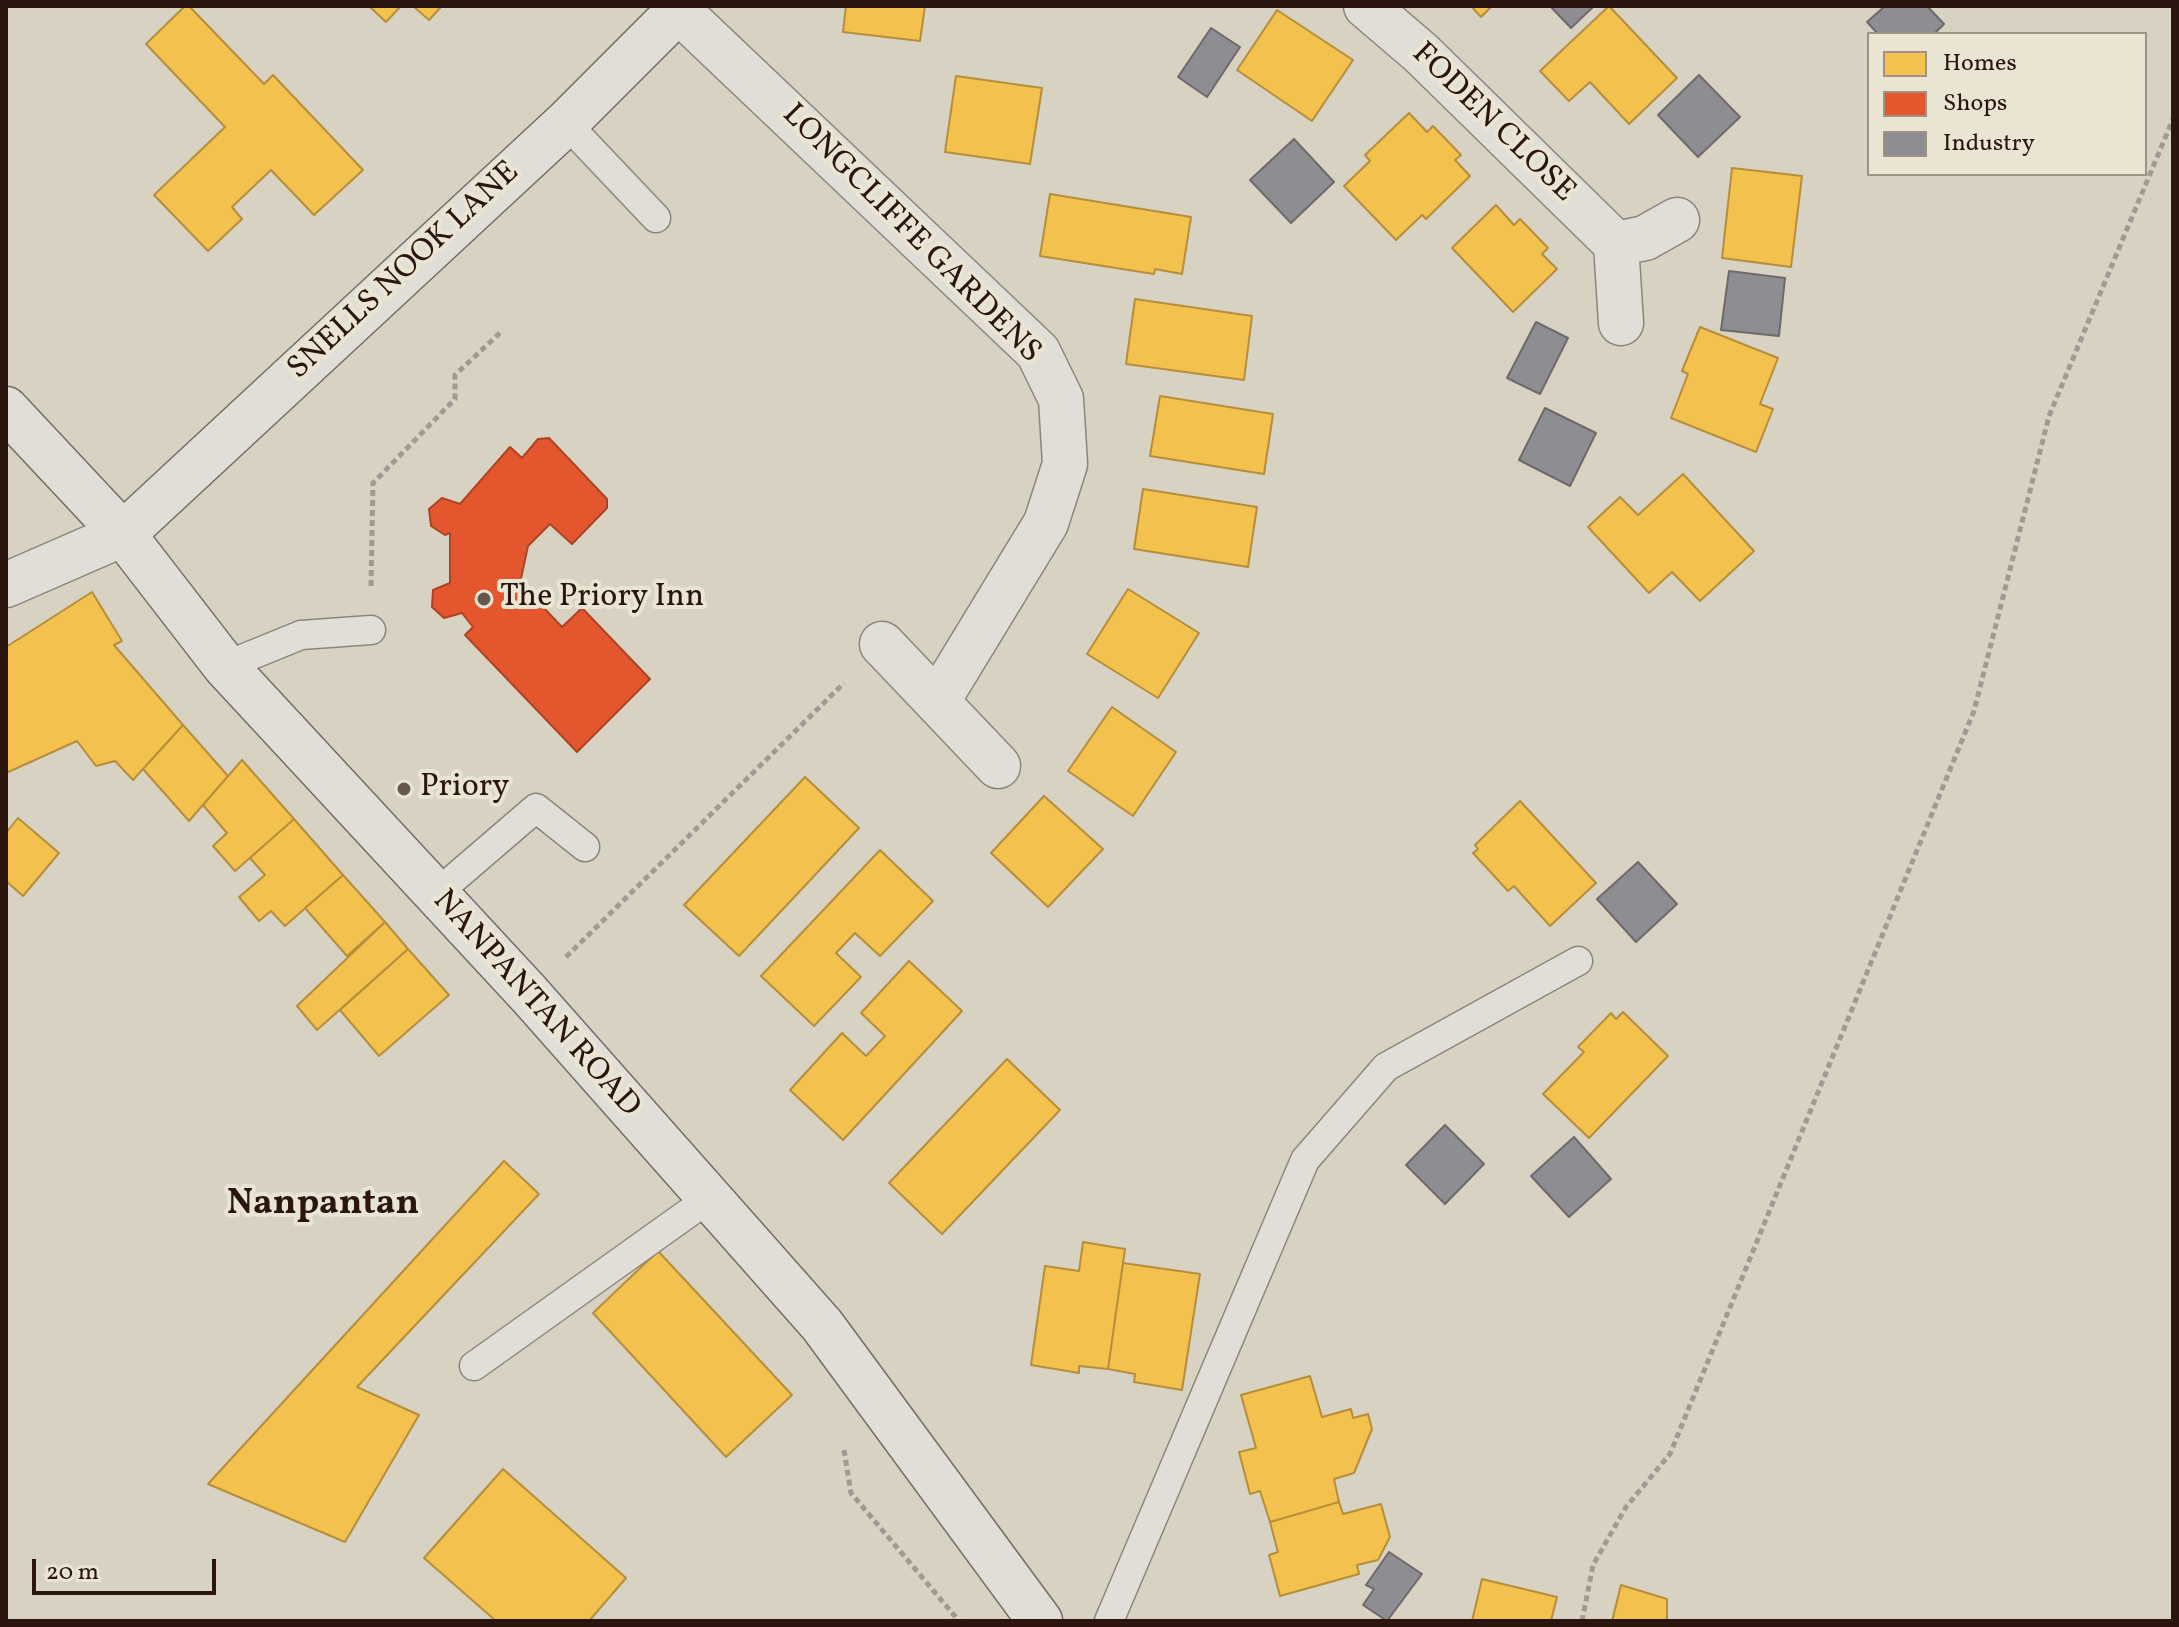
<!DOCTYPE html>
<html>
<head>
<meta charset="utf-8">
<style>
	body { margin:0 }
	#map { position:relative; width:2179px; height:1627px; overflow:hidden; background:#d7d2c2; font-family:Vollkorn,serif }
	canvas { display:block }
	.frame { position:absolute; inset:0; border:8px solid #2a160e; pointer-events:none }
	.legend { position:absolute; left:1867px; top:32px; width:280px; height:144px; box-sizing:border-box; background:#eae5d2; border:2px solid #9d9284; margin:0; padding:10px 14px; list-style:none; font-size:24px; color:#2a160e }
	.legend li { display:flex; align-items:center; gap:16px; height:40px }
	.legend b { width:40px; border:2px solid #9d9284 }
	.scale { position:absolute; left:32px; top:1559px; width:184px; height:36px; box-sizing:border-box; border:4px solid #2a160e; border-top:0; padding-left:10px; font-size:24px; line-height:28px; white-space:nowrap; color:#2a160e; -webkit-text-stroke:6px #eae5d2; paint-order:stroke }
</style>
</head>
<body>
<div id="map">
<canvas width="2179" height="1627"></canvas>
<div class="frame"></div>
<ul class="legend">
<li><b style="height:22px;background:#f2c14e"></b>Homes</li>
<li><b style="height:22px;background:#e4572e"></b>Shops</li>
<li><b style="height:22px;background:#8d8d92"></b>Industry</li>
</ul>
<div class="scale">20 m</div>
</div>
<script>
const ctx = document.querySelector('canvas').getContext('2d');
ctx.lineJoin = 'round';
function fill(path, color) {
  ctx.fillStyle = color;
  ctx.fill(path, 'evenodd');
}
function shape(rows) {
  const path = new Path2D();
  for (const r of rows) {
    path.moveTo(r[0], r[1]);
    for (let i = 2; i < r.length; i += 2) path.lineTo(r[i], r[i + 1]);
  }
  return path;
}
function trace(path, color, width, dash) {
  ctx.strokeStyle = color;
  ctx.lineWidth = width;
  ctx.lineCap = dash ? 'butt' : 'round';
  ctx.setLineDash(dash || []);
  ctx.stroke(path);
}
function label(font, color, halo, rows, align = 'center') {
  ctx.font = font + ' Vollkorn,serif';
  ctx.lineWidth = 8;
  ctx.setLineDash([]);
  ctx.textBaseline = 'middle';
  ctx.strokeStyle = halo;
  ctx.fillStyle = color;
  for (const [text, x, y, turn = 0] of rows) {
    ctx.save();
    ctx.translate(x, y);
    ctx.rotate((+turn || 0) * Math.PI / 180);
    ctx.textAlign = isNaN(turn) ? turn : align;
    if (halo) ctx.strokeText(text, 0, 0);
    ctx.fillText(text, 0, 0);
    ctx.restore();
  }
}
const homes = shape([
	[185,6,189,6,264,84,273,75,363,170,314,215,271,170,232,207,242,219,208,251,154,195,225,127,146,44,185,6],
	[369,6,401,6,386,22,369,6],
	[413,6,442,6,429,20,413,6],
	[846,6,925,6,920,41,843,32,846,6],
	[1471,6,1492,6,1481,17,1471,6],
	[1609,6,1677,78,1629,124,1590,82,1569,101,1540,71,1609,6],
	[1277,10,1353,60,1312,121,1237,70,1277,10],
	[956,76,1042,88,1030,164,945,152,956,76],
	[1409,113,1427,132,1433,126,1461,155,1455,160,1470,176,1426,219,1422,215,1396,240,1344,186,1370,161,1365,155,1409,113],
	[1732,168,1802,176,1791,267,1722,258,1732,168],
	[1050,194,1191,217,1182,274,1155,269,1154,274,1040,256,1050,194],
	[1496,205,1514,225,1520,219,1548,248,1542,254,1557,269,1513,312,1452,248,1496,205],
	[1135,299,1252,316,1244,380,1126,364,1135,299],
	[1700,327,1778,358,1760,404,1773,409,1756,452,1671,418,1688,374,1682,371,1700,327],
	[1160,396,1273,414,1264,474,1150,456,1160,396],
	[1683,474,1754,551,1700,601,1672,572,1649,593,1588,527,1620,497,1638,515,1683,474],
	[1143,489,1257,507,1248,567,1134,549,1143,489],
	[1128,589,1199,633,1158,698,1087,654,1128,589],
	[92,592,122,641,114,645,183,725,133,780,115,761,96,766,77,741,6,773,6,647,92,592],
	[1112,707,1176,752,1133,816,1068,771,1112,707],
	[183,725,228,776,189,821,143,769,183,725],
	[242,760,294,819,235,871,213,846,227,833,203,805,242,760],
	[805,777,859,828,739,956,684,905,805,777],
	[1044,796,1103,849,1048,907,991,853,1044,796],
	[1520,801,1596,883,1550,926,1514,886,1508,891,1473,853,1478,849,1475,845,1520,801],
	[18,818,59,853,23,896,6,881,6,833,18,818],
	[294,819,343,875,285,926,271,911,259,921,239,897,265,875,250,858,294,819],
	[880,850,933,901,880,956,855,933,836,953,861,977,814,1026,761,976,880,850],
	[343,875,385,922,347,956,305,908,343,875],
	[385,922,408,949,317,1030,297,1006,385,922],
	[408,949,449,995,379,1056,340,1010,408,949],
	[909,961,962,1011,843,1140,790,1090,842,1033,866,1056,885,1036,861,1013,909,961],
	[1623,1012,1668,1056,1589,1138,1543,1094,1584,1052,1578,1047,1611,1013,1616,1019,1623,1012],
	[1007,1059,1060,1110,942,1234,889,1183,1007,1059],
	[504,1161,539,1194,357,1387,419,1415,345,1542,208,1484,504,1161],
	[1083,1242,1125,1249,1108,1369,1079,1366,1079,1373,1031,1365,1045,1266,1079,1271,1083,1242],
	[658,1251,792,1395,726,1457,593,1313,658,1251],
	[1123,1263,1200,1274,1182,1390,1134,1382,1135,1374,1108,1369,1123,1263],
	[1310,1376,1322,1417,1351,1409,1353,1418,1368,1414,1372,1429,1354,1473,1334,1479,1339,1502,1270,1522,1260,1491,1250,1494,1239,1452,1256,1448,1241,1395,1310,1376],
	[503,1469,626,1578,589,1621,496,1621,424,1558,503,1469],
	[1339,1502,1343,1514,1381,1504,1390,1537,1378,1560,1357,1565,1359,1574,1280,1596,1269,1555,1278,1552,1270,1522,1339,1502],
	[1482,1579,1557,1597,1551,1621,1472,1621,1482,1579],
	[1621,1585,1667,1599,1667,1621,1612,1621,1621,1585]
]);
fill(homes, '#f2c14e');
trace(homes, '#b68e3b', 2);
const shops = shape([
	[549,438,607,499,607,508,572,544,550,524,528,546,520,583,562,627,582,608,650,679,577,752,465,635,473,627,462,613,444,618,432,607,433,590,450,583,450,533,445,535,431,526,429,509,442,498,460,504,510,447,522,458,538,439,549,438]
]);
fill(shops, '#e4572e');
trace(shops, '#ac4424', 2);
const industry = shape([
	[1550,6,1594,6,1571,28,1550,6],
	[1885,6,1927,6,1944,24,1934,34,1878,34,1867,22,1885,6],
	[1211,28,1240,47,1207,97,1178,77,1211,28],
	[1699,75,1740,117,1698,157,1658,115,1699,75],
	[1294,139,1334,182,1291,223,1250,180,1294,139],
	[1729,271,1785,278,1779,336,1721,330,1729,271],
	[1536,322,1568,338,1540,394,1507,378,1536,322],
	[1545,408,1596,433,1570,486,1519,460,1545,408],
	[1638,862,1677,904,1636,942,1597,899,1638,862],
	[1445,1125,1484,1164,1445,1204,1406,1165,1445,1125],
	[1574,1137,1611,1179,1569,1217,1531,1176,1574,1137],
	[1389,1552,1422,1574,1387,1621,1363,1605,1374,1589,1366,1585,1389,1552]
]);
fill(industry, '#8d8d92');
trace(industry, '#6f696a', 2);
const lane = shape([
	[566,123,656,218],
	[225,666,301,635,371,630],
	[436,894,536,808,585,847],
	[474,1366,708,1199],
	[1109,1621,1305,1160,1386,1067,1578,961]
]);
const street = shape([
	[1366,6,1421,53,1616,244,1621,323],
	[679,11,1038,352,1061,399,1065,464,1046,523,937,702],
	[1616,244,1645,238,1677,220],
	[6,585,123,534],
	[882,644,998,766]
]);
const secondary = shape([
	[6,409,123,534,225,666,529,994,822,1325,1040,1621],
	[123,534,566,123,683,6]
]);
trace(lane, '#8b867c', 31);
trace(street, '#8b867c', 47);
trace(secondary, '#736d64', 47);
trace(shape([
	[371,586,373,483,455,399,455,375,503,330],
	[566,957,844,683],
	[844,1450,851,1493,959,1621],
	[1582,1621,1593,1565,1626,1507,1670,1454,1974,711,2049,416,2173,119]
]), '#9f9b94', 5, [6, 4]);
trace(lane, '#e0ded6', 28);
trace(street, '#e0ded6', 44);
trace(secondary, '#e0ded6', 44);
for (const [x, y, r, color] of [
	[484,599,8,"#67584d"],
	[404,789,8,"#67584d"]
]) {
  const dot = new Path2D();
  dot.arc(x, y, r, 0, 2 * Math.PI);
  ctx.fillStyle = color;
  ctx.fill(dot);
  trace(dot, '#eae5d2', 3);
}
label('32px', '#2a160e', '#eae5d2', [
	["FODEN CLOSE",1492,124,44],
	["LONGCLIFFE GARDENS",910,235,45],
	["SNELLS NOOK LANE",405,272,-43],
	["NANPANTAN ROAD",535,1005,48]
]);
label('32px', '#2a160e', '#eae5d2', [
	["The Priory Inn",500,599],
	["Priory",420,789]
], 'left');
label('bold 36px', '#2a160e', '#eae5d2', [
	["Nanpantan",323,1206]
]);
</script>
</body>
</html>
